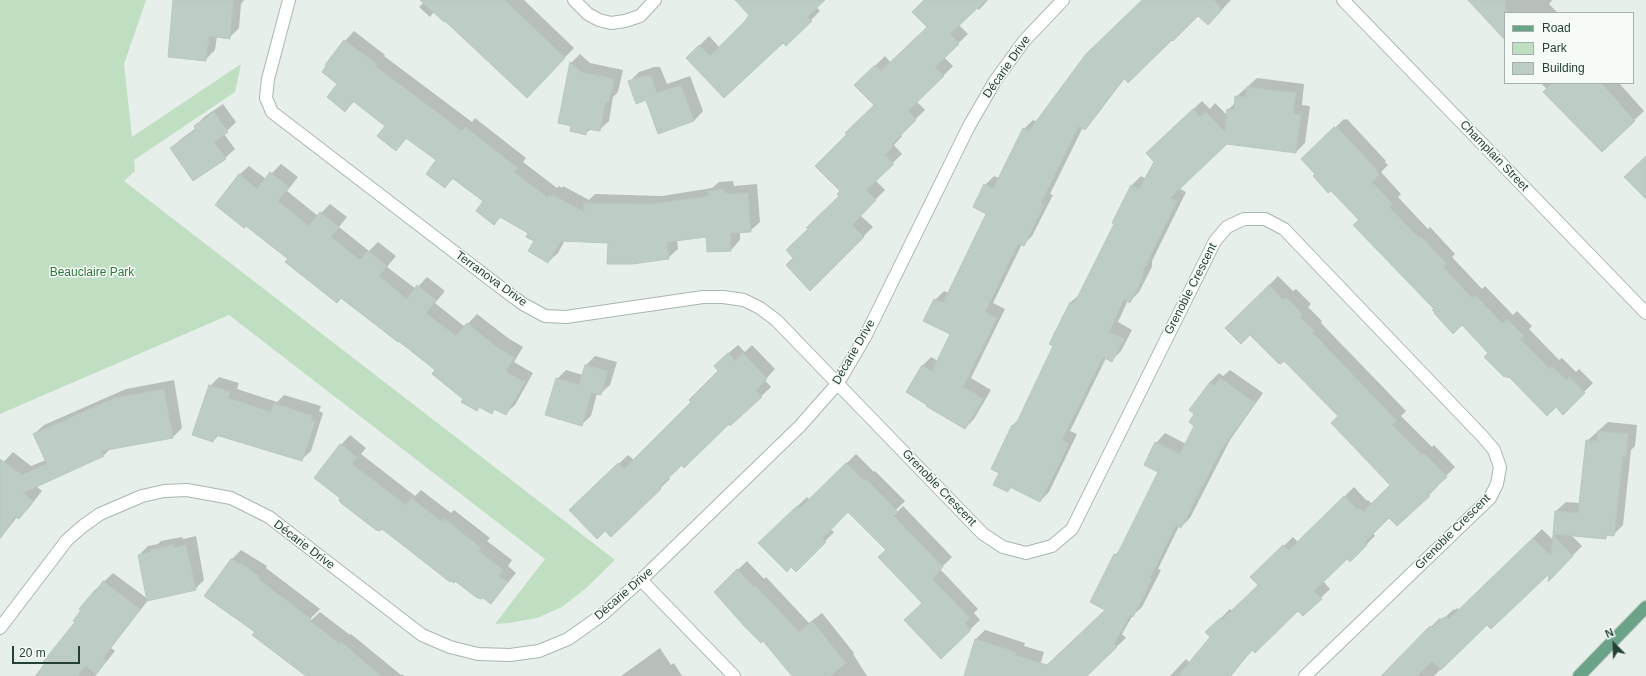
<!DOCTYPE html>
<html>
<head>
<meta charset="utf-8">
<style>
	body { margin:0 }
	#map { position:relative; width:1646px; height:676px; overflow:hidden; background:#e6efe9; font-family:Helvetica,sans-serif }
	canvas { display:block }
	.legend { position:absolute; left:1504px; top:12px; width:130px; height:72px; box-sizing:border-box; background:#f7fbf8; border:1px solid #a3b1aa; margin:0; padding:5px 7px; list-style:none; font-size:12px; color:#254134 }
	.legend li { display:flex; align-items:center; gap:8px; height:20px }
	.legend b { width:20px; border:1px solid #a3b1aa }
	.north { position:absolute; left:1594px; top:624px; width:40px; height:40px; -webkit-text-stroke:3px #f7fbf8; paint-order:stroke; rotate:337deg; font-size:11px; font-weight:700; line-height:16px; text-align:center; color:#254134 }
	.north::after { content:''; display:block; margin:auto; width:14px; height:18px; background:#254134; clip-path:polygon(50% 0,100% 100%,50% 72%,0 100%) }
	.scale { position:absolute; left:12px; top:646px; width:68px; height:18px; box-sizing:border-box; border:2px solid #254134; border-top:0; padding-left:5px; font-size:12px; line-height:14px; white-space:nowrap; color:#254134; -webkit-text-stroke:3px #f7fbf8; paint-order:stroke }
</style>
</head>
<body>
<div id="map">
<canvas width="1646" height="676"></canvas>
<ul class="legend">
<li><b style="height:5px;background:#6ba389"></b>Road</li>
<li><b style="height:11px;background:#c0dfc2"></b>Park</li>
<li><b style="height:11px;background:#becdc4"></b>Building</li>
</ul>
<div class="north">N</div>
<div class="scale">20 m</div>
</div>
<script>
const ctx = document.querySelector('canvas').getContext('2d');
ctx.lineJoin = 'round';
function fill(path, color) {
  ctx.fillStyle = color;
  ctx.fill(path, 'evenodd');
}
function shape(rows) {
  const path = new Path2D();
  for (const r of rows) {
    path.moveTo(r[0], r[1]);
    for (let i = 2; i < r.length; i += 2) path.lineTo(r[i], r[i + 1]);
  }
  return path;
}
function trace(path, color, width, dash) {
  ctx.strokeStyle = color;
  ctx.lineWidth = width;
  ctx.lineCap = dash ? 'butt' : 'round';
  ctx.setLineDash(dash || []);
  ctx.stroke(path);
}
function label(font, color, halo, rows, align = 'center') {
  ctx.font = font + ' Helvetica,sans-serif';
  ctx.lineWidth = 3;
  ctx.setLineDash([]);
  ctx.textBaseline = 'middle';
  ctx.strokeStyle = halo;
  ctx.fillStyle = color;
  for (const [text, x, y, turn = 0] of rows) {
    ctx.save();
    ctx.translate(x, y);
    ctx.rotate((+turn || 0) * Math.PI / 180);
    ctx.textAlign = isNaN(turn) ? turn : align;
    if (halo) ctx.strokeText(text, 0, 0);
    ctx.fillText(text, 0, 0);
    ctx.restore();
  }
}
fill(shape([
	[0,0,146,0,124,64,132,137,241,64,235,92,134,160,135,171,124,181,615,560,585,589,562,607,537,618,509,623,495,624,545,559,229,315,0,414]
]), '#c0dfc2');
fill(shape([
	[183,0,244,0,241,4,239,28,229,38,217,36,215,50,205,60],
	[421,0,524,0,574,48,536,87,445,19,434,12,430,17,419,7,424,2],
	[744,0,823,0,816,7,820,11,786,45,783,42,724,97,687,58,709,36,720,48,746,22,751,15],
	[925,0,988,0,979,10,977,8,959,25,968,34,944,57,953,66,917,102,925,110,900,134,902,136,894,145,902,154,875,180,885,190,860,215,873,227,810,289,796,241,840,196,848,134,875,105,856,85,885,56,891,63,928,27],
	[1146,0,1231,0,1217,15,1199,14,1125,78,1093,120,1084,129,1083,127,1050,194,1053,195,1032,236,1023,245,1022,244,993,303,1005,309,971,378,991,390,974,419,965,428,929,404,922,366,931,357,938,361,952,334,935,300,944,291,949,293,988,213,985,185,994,176,999,178,1024,129,1033,120,1037,122],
	[1468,0,1552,0,1549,4,1558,13,1505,13,1505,39],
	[354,31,385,55,384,56,472,122,475,118,526,158,523,162,557,188,559,186,562,188,563,186,589,200,595,194,662,196,712,188,719,182,733,181,734,186,757,184,760,222,750,231,740,232,740,240,731,250,707,235,677,240,678,249,668,258,609,242,565,240,558,253,548,262,530,233,501,217,494,224,484,201,454,178,444,187,438,160,407,138,396,149,386,126,355,101,345,110,339,84,345,41],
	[580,54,590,63,623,70,618,92,613,97,609,121,599,130,591,129,586,133,572,125,560,122,571,63],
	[654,67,660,67,667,84,690,76,703,111,694,121,646,99,629,82,639,72],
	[1257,78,1304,84,1302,105,1310,106,1305,143,1296,152,1227,143,1178,188,1186,192,1152,261,1152,267,1139,292,1130,301,1128,300,1118,322,1132,330,1121,351,1112,360,1106,358,1070,431,1077,434,1049,492,1040,501,1012,487,1008,491,1000,472,992,468,1013,425,1019,419,1055,345,1070,303,1080,294,1116,224,1131,186,1141,176,1146,179,1155,162,1156,144,1202,101,1210,109,1215,103,1228,116,1228,110,1236,102,1236,97],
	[1541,83,1619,83,1644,111,1602,150],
	[223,104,236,122,224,134,235,149,225,158,194,180,172,148,181,139,196,128,195,127,204,117],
	[1344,119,1345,120,1347,119,1386,161,1385,162,1388,165,1381,172,1401,194,1398,197,1428,229,1430,227,1455,254,1452,257,1482,289,1485,286,1513,315,1517,311,1532,326,1529,329,1559,360,1562,358,1576,372,1579,369,1593,383,1563,413,1556,406,1489,353,1462,324,1435,309,1360,220,1317,174,1312,150],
	[281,164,298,177,287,191,318,216,330,204,347,217,339,227,369,251,378,242,396,256,387,267,416,289,427,277,445,291,435,303,465,327,477,314,508,338,523,347,514,362,533,373,515,405,505,414,496,408,491,413,480,406,477,410,436,370,290,259,239,175,249,166,266,179],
	[1278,276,1293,291,1296,289,1311,304,1308,307,1322,321,1321,323,1406,411,1401,416,1432,447,1434,445,1455,467,1437,485,1438,486,1429,495,1389,517,1373,533,1375,536,1366,545,1347,558,1323,581,1330,589,1303,615,1298,609,1253,649,1231,676,1170,676,1186,659,1190,663,1211,637,1207,632,1230,609,1232,611,1259,585,1252,577,1293,537,1298,542,1354,487,1367,501,1368,500,1372,504,1392,485,1339,416,1284,359,1250,334,1227,328],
	[738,345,745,352,752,345,775,369,765,380,771,387,731,425,729,423,682,464,668,477,670,479,611,535,580,501,628,455,634,460,692,402,720,371,724,357],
	[595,356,617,362,610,385,600,394,597,393,591,416,581,425,557,379,566,370,583,375,586,365],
	[1230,370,1263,393,1230,440,1190,518,1181,527,1179,526,1158,569,1161,570,1142,607,1133,615,1122,634,1126,638,1085,676,1052,676,1106,609,1115,555,1122,548,1159,471,1156,443,1165,433,1186,444,1196,426,1210,382,1219,373,1223,376],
	[219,377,239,383,237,389,277,402,284,395,321,406,319,411,323,413,311,451,301,460,219,435,213,441,210,386],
	[174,380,182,428,173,437,111,448,103,456,36,486,42,491,28,509,19,518,17,517,0,539,0,466,13,452,31,466,46,460,34,434,44,425,126,389],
	[1608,422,1637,425,1635,446,1631,450,1623,525,1613,535,1609,534,1605,538,1571,535,1582,546,1557,572,1550,571,1487,623,1434,676,1387,676,1394,663,1440,618,1442,620,1454,609,1455,610,1457,608,1459,610,1542,529,1553,540,1554,535,1556,533,1556,511,1566,502,1580,503,1587,441],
	[350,435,366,448,361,454,415,496,421,490,451,513,454,510,490,538,487,541,512,560,508,566,516,573,491,603,341,498,316,478,341,445],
	[856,454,874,472,875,471,905,501,888,518,890,519,903,506,952,557,940,569,978,609,974,613,980,620,941,657,923,603,887,550,848,511,830,529,834,532,796,571,769,534,807,497,810,500],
	[196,536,204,580,195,589,149,599,111,648,115,651,95,676,35,676,77,622,94,591,113,573,148,599,139,555,148,546,158,544,161,541,182,537,183,539],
	[241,550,267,566,266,568,320,609,307,622,308,623,320,612,350,635,351,634,401,675,402,674,404,676,307,676,256,632,206,596,232,559],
	[747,561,764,579,766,577,809,623,822,613,854,653,853,654,867,676,793,676,725,582],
	[985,630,1025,643,1024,646,1044,652,1037,676,965,676,976,639],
	[660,648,671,665,674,663,682,676,621,676]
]), '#0003');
const building = shape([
	[173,0,233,0,230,39,209,36,206,61,168,57,173,0],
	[420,0,505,0,565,58,527,98,445,21,444,22,420,0],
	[735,0,825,0,807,17,812,21,786,46,783,43,724,98,686,58,699,45,710,56,745,21,749,15,735,0],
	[924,0,986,0,950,34,959,44,935,67,944,76,908,111,916,120,892,144,894,146,885,155,894,164,866,190,876,200,852,225,864,237,810,291,786,265,793,258,786,250,809,228,806,228,839,196,837,194,840,191,815,166,847,134,845,133,874,105,854,85,875,65,881,71,927,27,912,12,924,0],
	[1142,0,1214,0,1222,10,1208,25,1198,16,1173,41,1172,40,1128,83,1124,78,1085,130,1079,126,1041,203,1044,205,1024,246,1018,244,985,312,997,318,963,387,983,399,965,429,926,406,927,405,906,392,922,365,932,371,950,334,923,321,934,299,943,303,986,214,973,207,984,184,993,189,1023,128,1029,131,1086,54,1142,0],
	[1468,0,1505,0,1505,40,1468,0],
	[344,40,377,64,375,66,462,131,465,127,518,168,514,172,548,198,549,195,552,197,553,195,584,212,584,203,652,204,709,196,708,191,724,189,725,194,748,193,751,232,730,233,731,251,707,252,706,237,667,242,669,259,632,264,607,264,608,243,561,241,548,263,528,251,534,241,526,237,528,233,500,217,494,225,476,211,483,201,452,178,445,188,426,174,436,160,406,138,396,151,377,136,385,126,353,101,345,112,327,97,337,84,322,72,326,66,325,65,344,40],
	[570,62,581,72,614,79,609,102,606,101,600,131,587,129,586,135,570,131,571,126,558,123,570,62],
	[644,76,651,76,657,93,681,85,694,121,658,134,646,100,636,104,628,81,644,76],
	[1552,83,1601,83,1635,121,1602,152,1543,92,1552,83],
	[1247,87,1296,93,1293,114,1301,115,1296,153,1227,144,1170,198,1177,201,1143,271,1143,277,1130,303,1124,299,1109,332,1124,339,1112,362,1103,357,1062,440,1069,444,1040,502,1010,487,1008,492,993,485,999,473,991,469,1012,425,1015,426,1053,346,1049,344,1070,302,1074,304,1114,224,1112,223,1131,185,1139,189,1154,162,1146,153,1193,109,1200,117,1206,112,1225,132,1227,109,1234,110,1235,96,1245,97,1247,87],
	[214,112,228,132,214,142,226,159,193,181,170,148,196,130,194,126,214,112],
	[1334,127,1335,129,1337,127,1378,171,1377,172,1379,175,1372,182,1393,204,1389,207,1419,238,1420,236,1447,264,1443,267,1472,298,1475,295,1503,324,1507,319,1524,336,1520,339,1550,369,1552,366,1566,380,1569,377,1585,393,1563,415,1556,407,1547,416,1509,377,1508,378,1505,376,1504,377,1484,357,1488,353,1462,325,1453,334,1434,313,1435,312,1432,310,1434,309,1353,225,1359,220,1331,191,1328,193,1313,176,1315,174,1301,159,1334,127],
	[1646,156,1646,199,1624,177,1646,156],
	[270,172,289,187,278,201,309,226,320,212,339,227,331,237,360,260,368,251,387,266,379,276,407,299,417,285,436,300,426,313,456,336,467,323,498,348,514,357,506,372,525,382,506,415,494,409,492,414,479,407,477,411,461,402,463,399,432,374,435,370,399,341,398,342,341,298,337,303,285,262,288,259,246,226,244,228,215,205,239,174,257,189,270,172],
	[1269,285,1283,300,1286,297,1302,314,1300,317,1314,331,1312,332,1397,421,1392,425,1422,455,1424,453,1447,477,1428,494,1430,496,1397,526,1389,518,1364,543,1367,545,1350,562,1347,559,1314,591,1322,599,1303,616,1298,611,1255,653,1252,650,1230,676,1178,676,1210,637,1205,632,1220,618,1222,620,1258,585,1250,577,1283,545,1289,550,1344,496,1357,509,1359,508,1363,512,1390,485,1331,423,1338,416,1284,361,1281,364,1278,363,1250,335,1241,344,1225,328,1269,285],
	[728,353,735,361,743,353,767,379,756,390,762,397,730,426,729,424,684,468,682,465,659,487,661,489,611,537,605,531,597,539,569,510,618,463,624,469,691,402,689,400,718,371,714,366,728,353],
	[585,365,608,371,601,395,591,393,582,426,545,415,556,378,579,385,585,365],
	[1220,378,1255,403,1221,450,1181,528,1176,525,1150,578,1152,579,1133,617,1130,615,1114,644,1117,647,1087,676,964,676,975,639,1016,652,1015,655,1047,665,1105,610,1090,602,1114,554,1117,555,1158,472,1144,465,1155,442,1180,454,1194,426,1189,422,1194,414,1189,410,1210,382,1215,386,1220,378],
	[209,385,230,392,228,398,271,412,274,403,312,416,311,420,315,422,302,461,216,435,213,442,192,435,209,385],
	[164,389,173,438,101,451,104,456,23,493,33,501,19,519,15,517,0,538,0,459,22,475,47,464,33,434,115,398,164,389],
	[1598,431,1628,434,1626,456,1623,456,1614,536,1606,535,1606,539,1553,534,1555,511,1578,513,1586,440,1597,441,1598,431],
	[340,444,357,457,352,464,377,483,406,505,411,498,442,522,444,518,481,548,479,551,503,570,499,576,508,582,491,604,483,598,481,599,477,598,455,581,454,583,451,581,450,582,382,529,380,531,376,530,341,503,339,500,340,498,314,478,340,444],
	[846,463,864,481,866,479,897,511,893,515,943,567,932,579,970,618,965,623,971,630,941,659,904,620,922,603,878,557,886,550,848,512,822,539,826,542,796,572,791,567,787,572,758,543,797,506,800,508,846,463],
	[1553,535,1573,556,1548,582,1549,574,1491,629,1487,625,1441,670,1432,661,1417,676,1381,676,1430,626,1432,628,1444,617,1445,618,1447,617,1449,619,1533,538,1551,556,1553,535],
	[173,545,174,548,186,545,196,590,147,601,138,555,151,552,150,550,173,545],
	[231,559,239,564,240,563,259,576,257,578,311,619,310,621,340,644,341,642,381,676,306,676,252,635,255,632,204,596,231,559],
	[737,569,754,587,756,586,799,632,812,621,846,663,830,676,792,676,763,641,761,643,745,627,714,592,737,569],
	[103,581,140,609,103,658,106,661,96,674,85,666,78,676,36,676,45,663,43,662,75,622,73,621,81,610,79,609,94,591,96,592,103,581]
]);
fill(building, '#becdc4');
trace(building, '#b8c8be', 1);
const minor = shape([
	[289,0,268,79,266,98,272,112,500,287,523,304,545,316,566,317,703,297,723,297,744,300,760,308,776,320,983,534,1003,547,1026,553,1052,546,1072,529,1215,241,1227,227,1244,219,1265,219,1284,229,1483,437,1494,450,1500,467,1497,484,1490,498,1305,676],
	[574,0,588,14,599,20,611,23,625,21,640,16,655,0],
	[1343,0,1646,313],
	[641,580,734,676],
	[0,628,67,540,83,526,100,514,142,496,164,491,187,490,231,498,269,517,422,635,450,647,478,654,510,655,539,651,568,639,602,615,641,580,800,426,838,383,865,337,969,126,995,81,1024,41,1063,0]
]);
const major = shape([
	[1579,676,1646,607]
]);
trace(minor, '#a8b7af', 14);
trace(major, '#c2cac6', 14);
trace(minor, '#fff', 12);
trace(major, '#6ba389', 12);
label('12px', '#254134', '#f7fbf8', [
	["Décarie Drive",1007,67,-55],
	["Champlain Street",1494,156,46],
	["Terranova Drive",491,279,36],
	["Grenoble Crescent",1191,289,-63],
	["Décarie Drive",854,352,-60],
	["Grenoble Crescent",939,488,46],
	["Grenoble Crescent",1453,532,-45],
	["Décarie Drive",304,545,37],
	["Décarie Drive",624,594,-41]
]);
label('12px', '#2f783c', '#f7fbf8', [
	["Beauclaire Park",92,273]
]);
</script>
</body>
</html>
